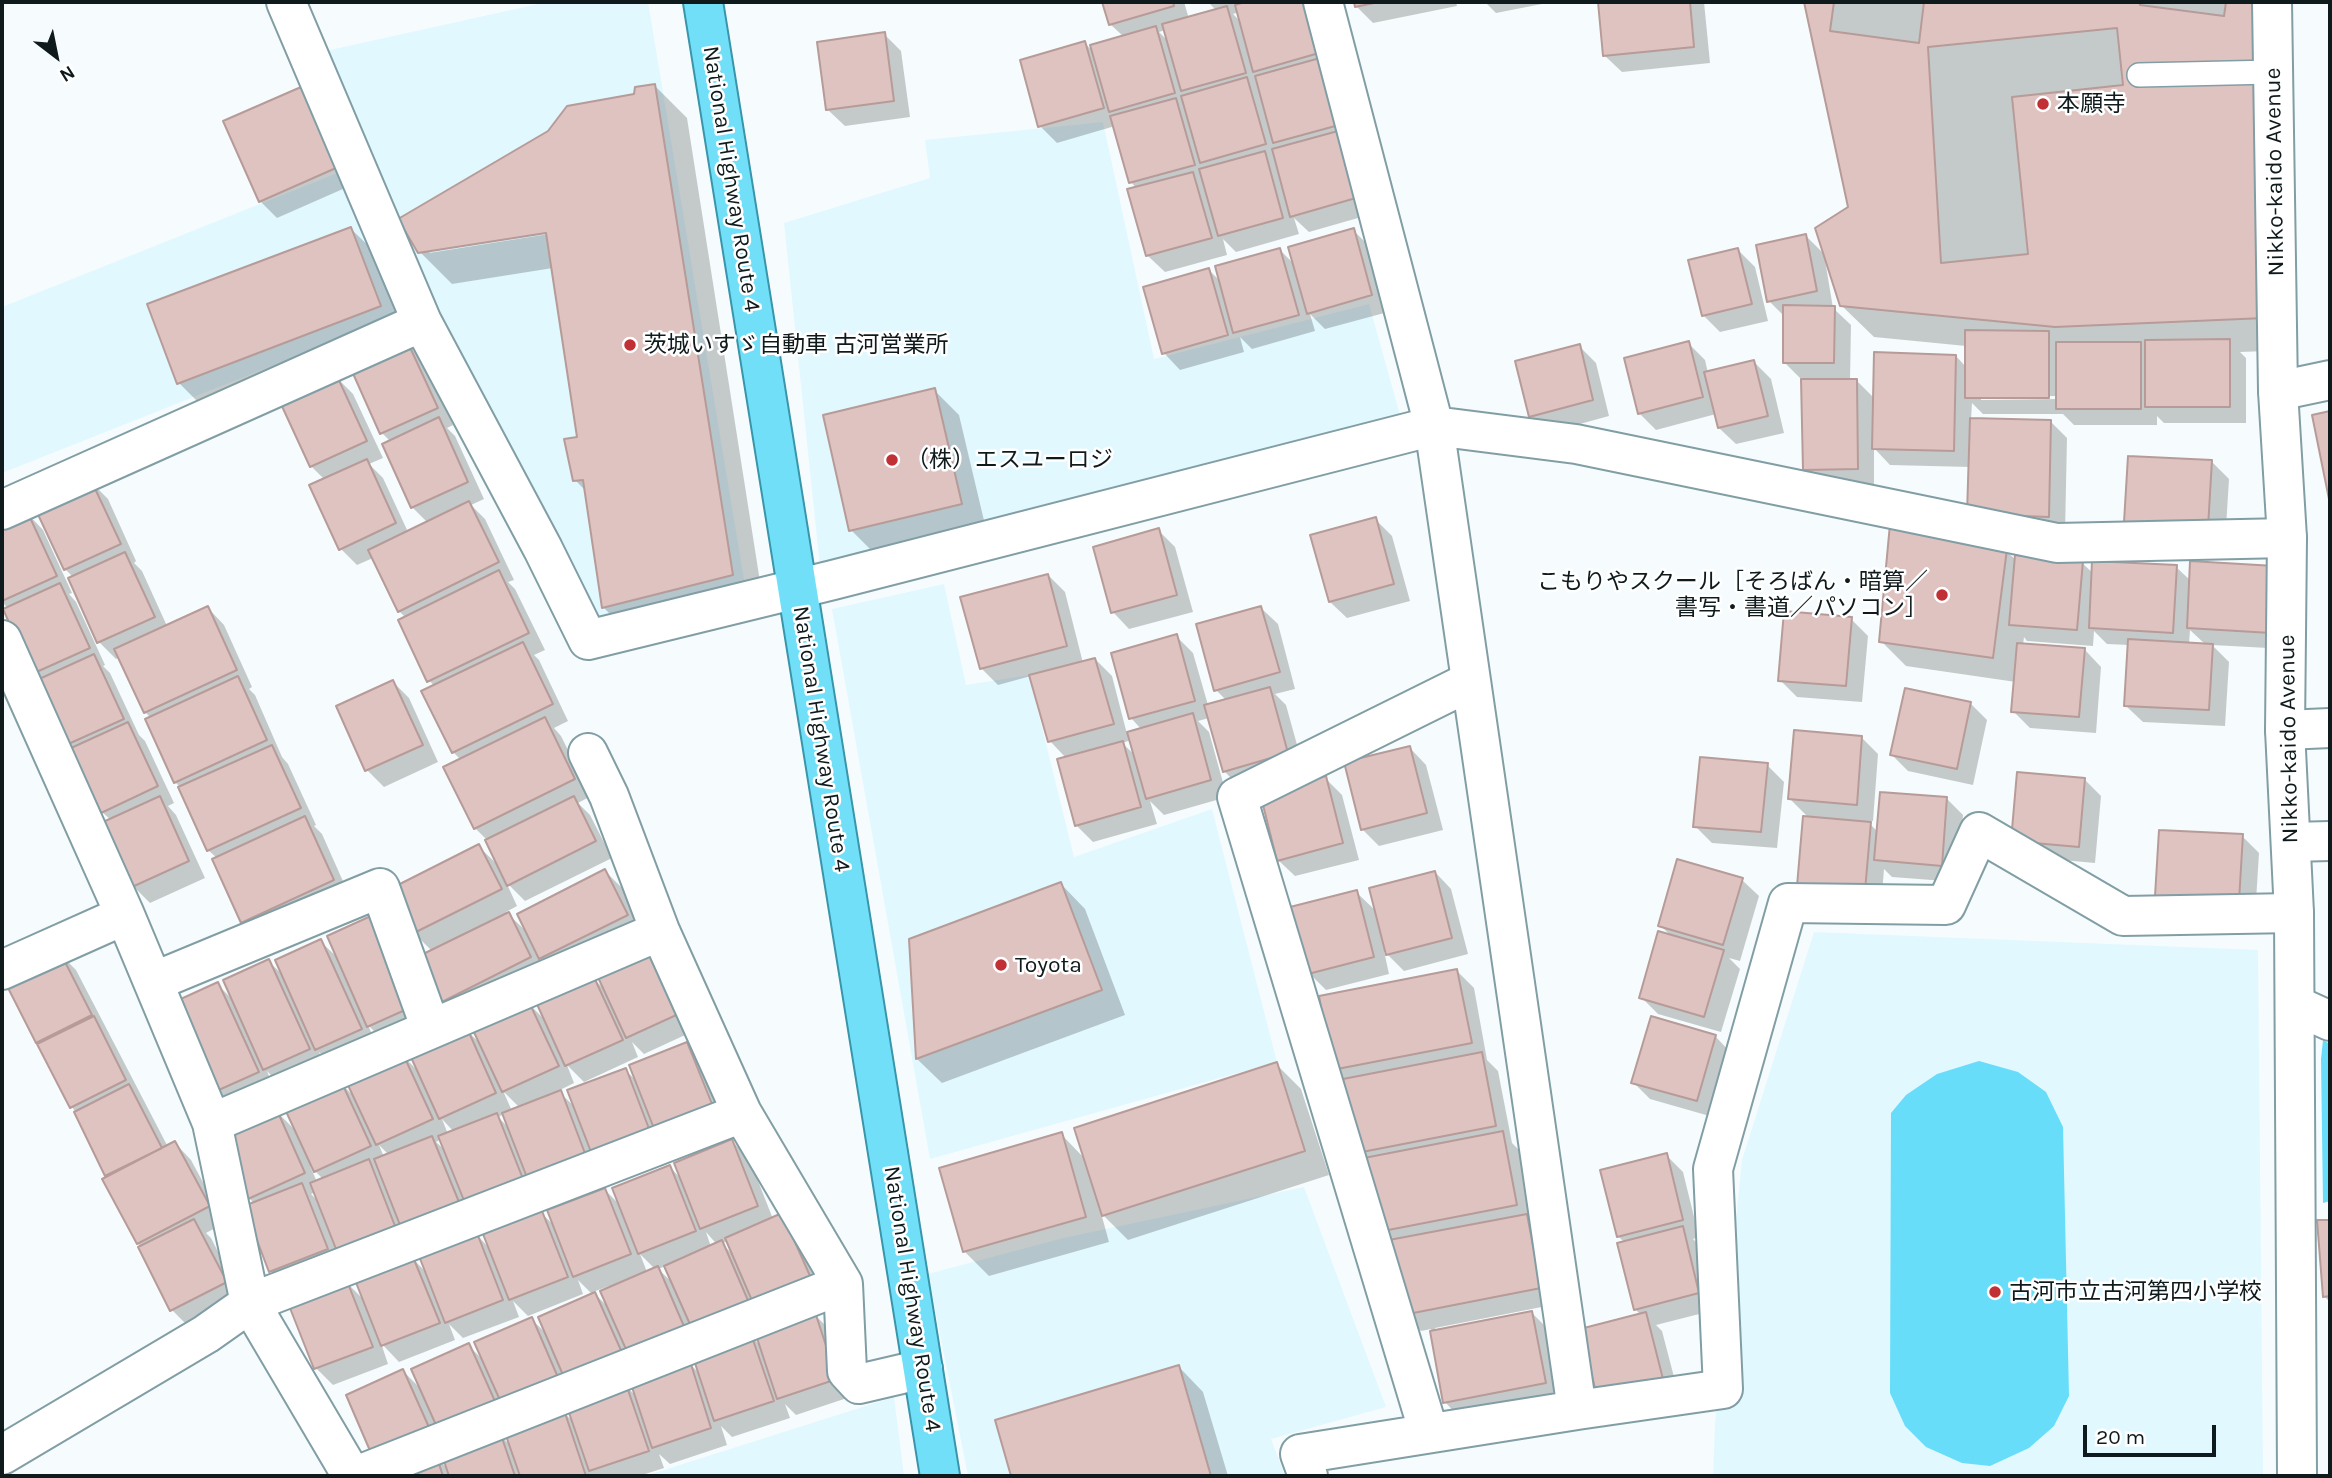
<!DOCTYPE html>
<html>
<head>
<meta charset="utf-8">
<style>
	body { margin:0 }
	#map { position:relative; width:2332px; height:1478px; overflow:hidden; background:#f6fcfd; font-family:Karla,sans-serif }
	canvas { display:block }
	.frame { position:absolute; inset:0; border:4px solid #0f1a1c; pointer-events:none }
	.north { position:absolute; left:21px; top:21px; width:70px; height:70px; -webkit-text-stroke:5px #fff; paint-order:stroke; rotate:148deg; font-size:19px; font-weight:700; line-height:28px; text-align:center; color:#0f1a1c }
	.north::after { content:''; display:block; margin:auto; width:24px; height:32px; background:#0f1a1c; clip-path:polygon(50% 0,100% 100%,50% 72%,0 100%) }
	.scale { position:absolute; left:2083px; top:1425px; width:133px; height:32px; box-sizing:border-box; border:4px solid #0f1a1c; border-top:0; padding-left:9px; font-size:21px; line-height:24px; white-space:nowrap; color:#0f1a1c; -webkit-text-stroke:5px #fff; paint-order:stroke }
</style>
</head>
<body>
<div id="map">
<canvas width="2332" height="1478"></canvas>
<div class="frame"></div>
<div class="north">N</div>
<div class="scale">20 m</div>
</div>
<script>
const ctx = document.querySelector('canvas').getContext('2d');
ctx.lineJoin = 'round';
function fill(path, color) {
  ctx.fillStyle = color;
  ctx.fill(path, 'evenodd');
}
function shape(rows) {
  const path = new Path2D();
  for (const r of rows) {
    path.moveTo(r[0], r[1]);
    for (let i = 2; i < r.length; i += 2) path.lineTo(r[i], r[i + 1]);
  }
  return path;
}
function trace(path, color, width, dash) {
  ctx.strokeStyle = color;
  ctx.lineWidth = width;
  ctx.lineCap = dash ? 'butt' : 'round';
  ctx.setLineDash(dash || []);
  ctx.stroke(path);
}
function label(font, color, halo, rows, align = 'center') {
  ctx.font = font + ' Karla,"Noto Sans JP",sans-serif';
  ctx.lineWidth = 5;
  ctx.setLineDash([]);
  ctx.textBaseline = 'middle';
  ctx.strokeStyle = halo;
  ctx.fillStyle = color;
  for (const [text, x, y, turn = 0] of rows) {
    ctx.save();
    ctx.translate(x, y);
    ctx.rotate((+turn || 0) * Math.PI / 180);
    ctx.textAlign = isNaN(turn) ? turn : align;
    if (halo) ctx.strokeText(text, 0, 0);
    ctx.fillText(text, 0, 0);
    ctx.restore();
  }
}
fill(shape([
	[547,2,648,2,745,585,588,640,437,320,321,52],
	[1103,122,1154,359,1369,304,1400,415,820,567,784,223,930,178,925,140],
	[355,166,413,310,2,473,2,307],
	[944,584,966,685,1029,675,1074,857,1212,809,1277,1062,930,1159,832,609],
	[1814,932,2258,950,2263,1476,1713,1476,1715,1424,1742,1160],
	[1304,1187,1386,1407,1271,1439,1285,1476,968,1476,928,1274,1063,1238],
	[894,1397,904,1476,645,1476]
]), '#e1f8ff');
fill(shape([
	[2323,1040,2330,1044,2330,1201,2323,1203,2321,1059],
	[1979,1061,2018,1072,2046,1092,2063,1127,2069,1396,2054,1426,2029,1448,1990,1466,1962,1463,1926,1447,1905,1426,1890,1393,1891,1113,1906,1095,1937,1074]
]), '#67ddfa');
fill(shape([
	[1104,2,1184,2,1189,19,1217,11,1208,2,1314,2,1372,214,1309,232,1294,218,1299,234,1236,252,1223,239,1227,255,1165,272,1148,256,1130,191,1137,189,1131,182,1115,126,1057,143,1040,126,1085,43,1094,53,1124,37,1110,24],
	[1239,12,1242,23,1233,14],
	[1165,30,1168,41,1159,32],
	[1356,2,1456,2,1457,6,1373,23,1356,6],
	[1485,2,1552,2,1496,13],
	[1600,2,1704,2,1710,63,1622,72,1605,56],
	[1806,2,2289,2,2296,350,2240,352,2246,358,2246,423,2164,423,2157,416,2157,425,2074,425,2063,414,1983,414,1972,403,1971,420,2051,422,2067,438,2065,533,1985,530,1970,467,1890,465,1874,448,1874,485,1821,486,1804,469,1802,380,1785,363,1785,317,1769,301,1806,236,1824,254,1833,308,1851,325,1850,380,1856,380,1875,399,1956,356,1966,367,1966,346,1874,337,1841,305,1850,208],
	[1981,396,2058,396,2058,399,1981,400],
	[884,34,901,51,910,117,845,126,828,110],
	[655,86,687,118,764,607,636,640,604,608,587,492,575,480,578,438,553,268,452,284,420,252],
	[554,230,555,233,429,253,433,249],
	[301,89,317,106,352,185,277,218,260,201],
	[351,229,376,253,405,331,204,408,179,383],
	[1353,230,1370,247,1388,312,1325,329,1310,314,1315,331,1252,349,1240,337,1244,352,1180,370,1164,353,1209,270,1221,282,1280,250,1295,265],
	[1738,250,1755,267,1768,321,1720,332,1704,316],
	[1688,343,1705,360,1708,373,1754,362,1771,379,1784,433,1736,444,1719,428,1716,414,1656,430,1639,413],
	[408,345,425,362,453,425,447,428,455,436,484,499,471,505,485,519,514,580,508,582,515,589,545,650,534,655,539,660,568,721,554,728,561,736,591,796,578,803,590,815,612,858,525,901,506,882,517,906,506,912,528,933,605,871,622,888,644,932,557,975,539,957,547,974,460,1017,444,1001,433,952,414,933,478,846,499,866,486,839,475,828,461,760,453,752,424,692,435,687,429,680,406,618,399,611,373,558,357,565,341,549,325,480,311,466,337,378,353,394,383,458,369,464,383,478,408,532,428,523,412,507,390,441,382,433],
	[1579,346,1596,363,1609,416,1547,433,1531,416],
	[934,390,959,415,986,529,876,555,851,530],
	[2212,462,2229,479,2225,544,2142,539,2126,522],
	[91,482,108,499,136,561,134,563,142,571,167,626,208,608,224,625,252,687,249,689,255,695,282,757,288,764,316,825,314,826,322,834,350,897,259,938,242,922,217,858,208,850,181,788,175,782,151,718,145,712,120,657,116,659,99,642,74,578,65,569],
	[27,513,43,530,72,593,69,594,76,602,105,665,103,666,110,673,139,735,145,741,174,803,168,806,176,815,205,878,150,903,133,886,111,820,102,812,74,750,68,744,9,609,2,602,2,525],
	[1375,519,1392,536,1410,601,1347,618,1330,602],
	[1158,530,1175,547,1193,612,1129,629,1113,612],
	[2006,551,2016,560,2082,563,2094,574,2176,567,2191,581,2192,563,2287,649,2212,645,2229,662,2225,726,2143,722,2126,706,2129,645,2107,644,2094,631,2093,646,2027,641,2024,637,2023,645,2085,650,2101,667,2096,733,2030,728,2013,711,2016,682,1906,666,1881,641],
	[2190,630,2206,645,2189,644],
	[1048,575,1065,592,1083,663,1095,659,1112,676,1127,734,1142,730,1131,718,1176,636,1193,653,1208,705,1226,700,1216,690,1261,608,1278,624,1295,689,1275,694,1286,705,1304,770,1241,788,1224,771,1209,718,1198,721,1209,732,1227,797,1164,815,1150,801,1157,824,1093,842,1076,825,1066,758,1050,741,1031,676,998,685,981,668],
	[1131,740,1136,756,1122,743],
	[1851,619,1868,636,1862,702,1797,697,1780,680],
	[393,682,409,698,438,762,384,787,367,770],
	[1970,703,1987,720,1973,785,1908,771,1892,755],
	[1862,738,1878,754,1873,821,1867,821,1878,832,1947,799,1963,815,1958,882,1892,877,1884,869,1881,907,1810,819,1790,799],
	[1410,748,1426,765,1443,830,1379,846,1362,829],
	[1767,765,1784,782,1777,848,1712,843,1695,826],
	[2019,774,2084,779,2101,796,2095,863,2029,857],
	[1325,778,1342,795,1359,860,1295,876,1278,860],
	[2242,836,2259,853,2255,917,2173,913,2157,896],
	[1435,872,1451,889,1468,954,1404,971,1384,951,1389,974,1326,990,1309,973,1356,892,1377,912],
	[1742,880,1759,896,1740,961,1729,958,1740,969,1721,1032,1658,1014,1641,997,1671,936,1660,925],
	[1061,884,1085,909,1125,1015,942,1083,917,1059,911,940],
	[320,941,339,959,429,1023,386,1043,368,1025,377,1046,334,1066,319,1052,325,1066,281,1086,267,1071,274,1089,231,1109,214,1092,217,984,233,1000,268,961,283,975],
	[653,949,698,1029,644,1054,632,1042,638,1057,584,1082,567,1065,574,1083,558,1091,576,1108,625,1070,638,1082,687,1044,704,1061,729,1125,354,1264,336,1246,344,1266,288,1288,271,1271,255,1204,249,1198,275,1110,297,1132,341,1083,356,1099,403,1056,420,1073,466,1030,481,1044,529,1004,546,1021,593,978,605,990],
	[504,1093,505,1093,520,1108,512,1111],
	[504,1114,510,1129,498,1117],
	[442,1119,454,1132,448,1134],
	[441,1139,447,1152,436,1142],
	[379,1145,389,1155,384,1157],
	[310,1166,323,1179,317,1182],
	[316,1192,321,1204,311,1194],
	[60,954,76,970,168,1147,175,1143,191,1160,225,1223,206,1233,211,1238,242,1299,188,1326,172,1310,138,1243,109,1177,6,980],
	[1457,971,1474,988,1487,1060,1498,1071,1512,1143,1519,1150,1533,1222,1557,1304,1435,1328,1436,1331,1532,1313,1548,1329,1561,1399,1461,1419,1445,1402,1431,1329,1421,1331,1404,1314,1379,1231,1345,1080,1334,1069],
	[1652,1018,1716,1037,1732,1054,1713,1117,1650,1099,1633,1082],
	[1276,1064,1301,1089,1329,1175,1128,1240,1101,1213,1109,1242,989,1276,964,1251,1061,1134,1085,1159],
	[732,1141,749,1158,773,1219,782,1215,827,1295,626,1386,637,1397,689,1363,700,1374,751,1336,762,1347,814,1314,831,1331,853,1396,796,1415,785,1404,790,1418,732,1437,721,1426,727,1445,670,1464,659,1454,664,1468,639,1476,379,1476,403,1371,423,1391,468,1345,483,1360,531,1319,547,1334,593,1295,578,1280,583,1294,528,1316,513,1301,519,1317,463,1338,449,1324,455,1340,399,1362,381,1343,388,1364,333,1385,316,1368,291,1304,347,1283,365,1301,413,1259,427,1273,477,1235,491,1250,541,1213,555,1226,605,1190,620,1205,670,1167,682,1180],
	[706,1232,713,1240,717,1244,711,1247],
	[728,1241,733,1255,722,1243],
	[640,1254,655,1269,647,1272],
	[666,1266,674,1284,658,1269],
	[609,1286,610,1289,609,1308,593,1292],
	[569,1405,575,1423,563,1412,511,1446,497,1432],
	[443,1453,448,1469,436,1457],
	[1666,1155,1683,1172,1699,1237,1693,1239,1699,1245,1715,1310,1656,1325,1662,1331,1679,1396,1615,1412,1641,1315,1635,1309,1625,1243,1619,1237,1602,1172],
	[2330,1221,2330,1302,2324,1296,2319,1222],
	[1179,1367,1203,1392,1228,1476,1013,1476,997,1421]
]), '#0003');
const building = shape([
	[1102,2,1173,2,1174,6,1109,25,1102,2],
	[1245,2,1305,2,1319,53,1253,72,1235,5,1245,2],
	[1354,2,1379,2,1355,7,1354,2],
	[1598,2,1690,2,1694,47,1603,56,1598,2],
	[1804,2,2259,2,2265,318,2055,327,1840,306,1815,228,1848,207,1804,2],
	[1834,2,1924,2,1919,43,1830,31,1834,2],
	[2140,2,2226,2,2224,16,2140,5,2140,2],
	[1227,6,1246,73,1181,91,1162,24,1227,6],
	[1156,26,1175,93,1109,112,1090,45,1156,26],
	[2117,28,2123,85,2012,97,2028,254,1941,263,1928,47,2117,28],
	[885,32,894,101,826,110,817,42,885,32],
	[1085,41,1104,108,1038,127,1020,60,1085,41],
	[1320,58,1339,125,1273,143,1255,76,1320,58],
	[1247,77,1266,144,1200,163,1181,96,1247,77],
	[655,84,733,575,602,608,583,480,573,481,564,439,577,437,546,233,418,253,398,219,548,131,567,106,634,94,635,87,655,84],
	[301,87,336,168,259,202,223,121,301,87],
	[1176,98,1195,165,1129,183,1110,116,1176,98],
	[1338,131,1356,198,1290,217,1272,149,1338,131],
	[1265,151,1283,218,1218,236,1199,169,1265,151],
	[1193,172,1212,238,1146,256,1127,189,1193,172],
	[351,227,381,306,177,384,147,304,351,227],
	[1354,228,1372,295,1307,314,1288,247,1354,228],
	[1806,234,1817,291,1767,302,1756,245,1806,234],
	[1280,248,1299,315,1233,333,1215,266,1280,248],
	[1738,248,1752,304,1702,316,1688,260,1738,248],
	[1209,268,1228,335,1162,354,1143,287,1209,268],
	[1783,305,1835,306,1834,363,1783,363,1783,305],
	[1965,330,2049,331,2049,398,1965,398,1965,330],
	[2230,339,2230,407,2145,407,2145,340,2230,339],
	[1689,341,1703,397,1638,414,1624,358,1689,341],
	[2056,342,2141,342,2141,409,2056,409,2056,342],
	[408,343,438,408,380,434,351,369,408,343],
	[1580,344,1593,400,1529,417,1515,361,1580,344],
	[1874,352,1956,355,1954,451,1872,449,1874,352],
	[1754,360,1768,416,1718,428,1704,372,1754,360],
	[337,376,367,441,310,467,280,402,337,376],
	[1801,379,1857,379,1858,469,1803,470,1801,379],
	[935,388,962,504,849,531,823,415,935,388],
	[2330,411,2330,504,2312,415,2330,411],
	[439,417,468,482,411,508,382,444,439,417],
	[1970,418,2051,420,2049,517,1967,514,1970,418],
	[2128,456,2212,460,2208,528,2124,522,2128,456],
	[367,459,396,523,339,550,309,485,367,459],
	[91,480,121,544,64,570,34,506,91,480],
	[469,501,499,562,398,612,368,550,469,501],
	[27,511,57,576,2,601,2,523,27,511],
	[1376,517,1394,584,1329,602,1310,535,1376,517],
	[1890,524,2007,549,1993,658,1879,642,1890,524],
	[1159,528,1177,595,1111,613,1093,547,1159,528],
	[125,552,155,617,97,643,68,578,125,552],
	[2015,555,2083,561,2077,630,2009,625,2015,555],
	[2092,561,2177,565,2173,633,2089,628,2092,561],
	[2190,561,2275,566,2271,633,2187,628,2190,561],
	[499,570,529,633,427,682,398,620,499,570],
	[1048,574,1067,646,980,669,960,597,1048,574],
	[60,583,90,648,32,674,3,609,60,583],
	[208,606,237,670,144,713,114,649,208,606],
	[1261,606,1280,672,1214,691,1196,624,1261,606],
	[1784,611,1852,617,1846,686,1778,681,1784,611],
	[1177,634,1195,701,1129,719,1111,653,1177,634],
	[2128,639,2213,644,2209,710,2124,706,2128,639],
	[523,642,553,704,452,753,421,691,523,642],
	[2017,643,2085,648,2079,717,2011,712,2017,643],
	[94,654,124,719,66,745,37,680,94,654],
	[1095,658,1114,724,1048,742,1029,675,1095,658],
	[238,676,267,740,174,783,145,719,238,676],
	[393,680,423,745,365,771,336,706,393,680],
	[1270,687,1288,753,1223,772,1204,705,1270,687],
	[1905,688,1971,702,1957,769,1890,755,1905,688],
	[1193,713,1211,780,1146,799,1127,732,1193,713],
	[545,717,575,779,474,829,443,767,545,717],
	[128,722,158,786,101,813,71,748,128,722],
	[1794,730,1862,736,1857,805,1788,799,1794,730],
	[1123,741,1141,807,1075,826,1057,759,1123,741],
	[272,745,301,808,207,851,178,787,272,745],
	[1410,746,1427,813,1361,830,1344,762,1410,746],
	[1700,757,1768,763,1761,832,1693,827,1700,757],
	[2017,772,2085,778,2079,847,2011,841,2017,772],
	[1326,776,1343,843,1277,861,1260,793,1326,776],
	[1880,792,1947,797,1942,866,1874,860,1880,792],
	[160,796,189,861,132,887,103,822,160,796],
	[574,796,596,841,507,886,485,840,574,796],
	[305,816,334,880,241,923,212,859,305,816],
	[1803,816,1871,822,1865,891,1797,886,1803,816],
	[2159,830,2243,834,2239,901,2155,896,2159,830],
	[479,844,502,889,412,934,390,889,479,844],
	[1677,859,1743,878,1723,945,1658,926,1677,859],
	[605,869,628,915,539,959,517,914,605,869],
	[1435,871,1452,938,1386,955,1369,888,1435,871],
	[1061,882,1102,990,916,1059,909,939,1061,882],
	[1357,890,1374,957,1308,974,1290,907,1357,890],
	[509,912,531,957,442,1002,419,956,509,912],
	[373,915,414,1006,367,1027,327,936,373,915],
	[1658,931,1724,950,1704,1017,1639,998,1658,931],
	[321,939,362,1029,315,1050,275,960,321,939],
	[654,947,683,1012,626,1038,596,973,654,947],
	[60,952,92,1015,36,1043,4,980,60,952],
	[269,959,310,1049,263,1070,223,980,269,959],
	[1457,969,1472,1043,1332,1070,1319,996,1457,969],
	[593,975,623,1040,565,1066,536,1002,593,975],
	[218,982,259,1072,212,1093,172,1003,218,982],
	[529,1002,559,1066,502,1092,472,1028,529,1002],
	[94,1016,126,1080,70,1108,37,1044,94,1016],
	[1651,1016,1716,1035,1697,1101,1631,1083,1651,1016],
	[467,1028,496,1093,439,1119,410,1055,467,1028],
	[687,1042,714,1109,655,1131,629,1065,687,1042],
	[1482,1052,1496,1126,1357,1153,1343,1079,1482,1052],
	[403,1054,433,1119,376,1145,346,1081,403,1054],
	[1277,1062,1305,1151,1102,1216,1074,1128,1277,1062],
	[626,1068,651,1134,593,1157,567,1090,626,1068],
	[341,1081,371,1146,314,1172,284,1107,341,1081],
	[129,1084,162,1148,105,1176,74,1112,129,1084],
	[561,1090,586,1156,528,1180,502,1113,561,1090],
	[276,1108,305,1173,248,1199,219,1134,276,1108],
	[497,1113,523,1179,465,1203,438,1136,497,1113],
	[1503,1131,1517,1205,1378,1232,1364,1158,1503,1131],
	[1062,1132,1086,1217,963,1252,939,1168,1062,1132],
	[432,1136,459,1202,400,1225,374,1159,432,1136],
	[732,1139,758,1206,700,1229,674,1163,732,1139],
	[175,1141,210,1206,137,1244,102,1179,175,1141],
	[1667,1153,1683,1220,1617,1237,1600,1170,1667,1153],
	[369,1159,395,1226,336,1249,310,1183,369,1159],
	[670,1165,696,1231,638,1254,612,1188,670,1165],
	[302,1183,328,1249,269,1272,244,1206,302,1183],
	[605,1188,631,1254,573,1277,547,1210,605,1188],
	[542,1211,568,1277,509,1300,483,1234,542,1211],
	[782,1213,811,1278,753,1303,725,1238,782,1213],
	[1527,1214,1541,1288,1403,1315,1389,1240,1527,1214],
	[194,1219,227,1282,170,1311,138,1247,194,1219],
	[2317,1220,2330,1220,2330,1296,2323,1297,2317,1220],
	[1683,1226,1699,1293,1634,1310,1617,1243,1683,1226],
	[477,1233,503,1300,445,1323,419,1256,477,1233],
	[722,1240,750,1305,693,1331,664,1266,722,1240],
	[413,1257,440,1323,381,1346,355,1280,413,1257],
	[658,1266,686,1331,629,1356,600,1291,658,1266],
	[347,1281,373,1347,314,1369,288,1303,347,1281],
	[595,1292,624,1357,566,1382,538,1317,595,1292],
	[1532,1311,1546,1383,1443,1403,1430,1331,1532,1311],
	[815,1312,837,1379,777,1399,755,1332,815,1312],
	[1646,1312,1663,1379,1597,1396,1580,1329,1646,1312],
	[532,1317,560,1382,503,1407,474,1342,532,1317],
	[751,1334,774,1401,714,1421,692,1354,751,1334],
	[469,1343,498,1408,440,1434,411,1369,469,1343],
	[690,1361,711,1428,652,1448,630,1381,690,1361],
	[1179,1365,1211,1476,1011,1476,995,1420,1179,1365],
	[403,1369,432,1434,374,1460,346,1395,403,1369],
	[626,1384,649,1451,589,1471,566,1404,626,1384],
	[564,1410,586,1476,520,1476,504,1430,564,1410],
	[500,1432,515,1476,449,1476,441,1452,500,1432],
	[436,1455,443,1476,377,1476,436,1455]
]);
fill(building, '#dfc3c0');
trace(building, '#b69b98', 2);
const service = shape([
	[2139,75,2273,72]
]);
const minor = shape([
	[286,2,422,322,543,549,588,640,833,580,1434,426,1576,444,2057,543,2287,538],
	[2278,391,2330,380],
	[2,510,422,322],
	[2,640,125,915,212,1123,250,1303,352,1476],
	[2285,730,2330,728],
	[588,753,609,796,660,931],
	[2291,842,2330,841],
	[2,970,125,915],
	[153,982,380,888,431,1029],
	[2295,1005,2330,1021],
	[212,1123,660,931,742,1113],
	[1577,1410,1723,1389,1713,1169,1788,903,1946,905,1979,832,2123,916,2294,913],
	[1429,1433,1237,797,1471,681],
	[2,1455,206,1334,250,1303,742,1113,843,1284,847,1371,859,1384,923,1369],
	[356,1476,843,1284],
	[1308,1476,1300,1454,1577,1410,1434,426,1323,2]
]);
const secondary = shape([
	[2272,2,2278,391,2287,538,2285,730,2294,913,2297,1476]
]);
const trunk = shape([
	[703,2,940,1476]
]);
trace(service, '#829ea5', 26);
trace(minor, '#829ea5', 42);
trace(secondary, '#829ea5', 42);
trace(trunk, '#3995aa', 42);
trace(service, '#fff', 23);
trace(minor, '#fff', 38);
trace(secondary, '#fff', 38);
trace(trunk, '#72dff8', 38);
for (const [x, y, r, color] of [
	[2043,104,7,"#c03035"],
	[630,345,7,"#c03035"],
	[892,460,7,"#c03035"],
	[1942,595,7,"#c03035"],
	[1001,965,7,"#c03035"],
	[1995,1292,7,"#c03035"]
]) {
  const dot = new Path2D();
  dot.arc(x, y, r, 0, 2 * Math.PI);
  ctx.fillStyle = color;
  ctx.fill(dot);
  trace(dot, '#fff', 2.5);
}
label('23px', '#0f1a1c', '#fff', [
	["本願寺",2057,104],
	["茨城いすゞ自動車 古河営業所",644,345],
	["（株）エスユーロジ",906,460],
	["こもりやスクール［そろばん・暗算／",1928,582,"right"],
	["書写・書道／パソコン］",1928,608,"right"],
	["Toyota",1015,965],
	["古河市立古河第四小学校",2009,1292]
], 'left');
label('23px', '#0f1a1c', '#fff', [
	["Nikko-kaido Avenue",2275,172,-91],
	["National Highway Route 4",731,179,81],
	["National Highway Route 4",821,739,81],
	["Nikko-kaido Avenue",2289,739,-91],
	["National Highway Route 4",912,1299,81]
]);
</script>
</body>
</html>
